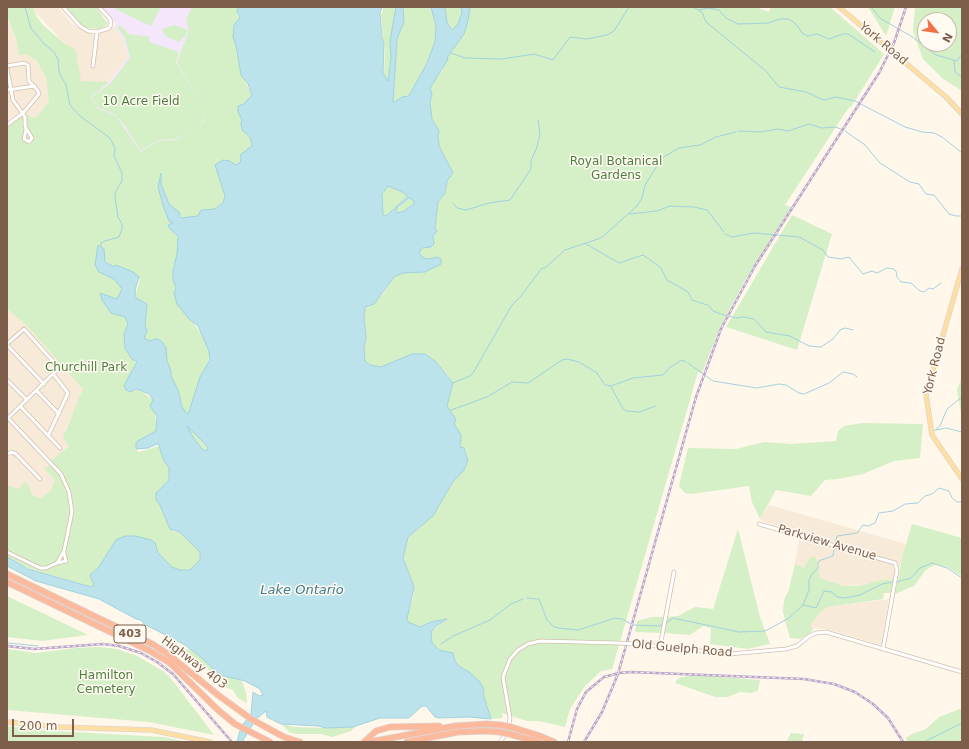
<!DOCTYPE html>
<html>
<head>
<meta charset="utf-8">
<style>
	body { margin:0 }
	#map { position:relative; width:969px; height:749px; overflow:hidden; background:#fef7ea; font-family:"DejaVu Sans",sans-serif }
	canvas { display:block }
	.frame { position:absolute; inset:0; border:8px solid #7d5e4a; pointer-events:none }
	.north { position:absolute; left:917px; top:12px; width:40px; height:40px; box-sizing:border-box; background:#fffbf3; border:1px solid #cbbcaf; border-radius:50%; rotate:119deg; font-size:11px; font-weight:700; line-height:16px; text-align:center; color:#7d5e4a }
	.north::after { content:''; display:block; margin:auto; width:14px; height:18px; background:#f27146; clip-path:polygon(50% 0,100% 100%,50% 72%,0 100%) }
	.scale { position:absolute; left:12px; top:719px; width:62px; height:18px; box-sizing:border-box; border:2px solid #7d5e4a; border-top:0; padding-left:5px; font-size:12px; line-height:14px; white-space:nowrap; color:#7d5e4a; -webkit-text-stroke:3px #fffbf3; paint-order:stroke }
</style>
</head>
<body>
<div id="map">
<canvas width="969" height="749"></canvas>
<div class="frame"></div>
<div class="north">N</div>
<div class="scale">200 m</div>
</div>
<script>
const ctx = document.querySelector('canvas').getContext('2d');
ctx.lineJoin = 'round';
function fill(path, color) {
  ctx.fillStyle = color;
  ctx.fill(path, 'evenodd');
}
function shape(rows) {
  const path = new Path2D();
  for (const r of rows) {
    path.moveTo(r[0], r[1]);
    for (let i = 2; i < r.length; i += 2) path.lineTo(r[i], r[i + 1]);
  }
  return path;
}
function trace(path, color, width, dash) {
  ctx.strokeStyle = color;
  ctx.lineWidth = width;
  ctx.lineCap = dash ? 'butt' : 'round';
  ctx.setLineDash(dash || []);
  ctx.stroke(path);
}
function label(font, color, halo, rows, align = 'center') {
  ctx.font = font + ' "DejaVu Sans",sans-serif';
  ctx.lineWidth = 3;
  ctx.setLineDash([]);
  ctx.textBaseline = 'middle';
  ctx.strokeStyle = halo;
  ctx.fillStyle = color;
  for (const [text, x, y, turn = 0] of rows) {
    ctx.save();
    ctx.translate(x, y);
    ctx.rotate((+turn || 0) * Math.PI / 180);
    ctx.textAlign = isNaN(turn) ? turn : align;
    if (halo) ctx.strokeText(text, 0, 0);
    ctx.fillText(text, 0, 0);
    ctx.restore();
  }
}
fill(shape([
	[34,7,58,7,72,24,93,35,114,26,123,39,128,57,109,82,75,87,73,48,65,44,35,12],
	[7,16,16,38,19,56,26,54,36,60,46,77,49,101,41,115,32,118,23,110,7,122],
	[7,309,26,325,84,390,65,430,69,446,45,469,55,480,50,492,40,498,32,495,29,486,19,489,7,485],
	[769,505,906,544,899,570,894,579,876,581,864,585,844,586,820,578,795,564,800,534,767,523,760,519],
	[889,599,881,645,830,630,809,627,820,612,828,607]
]), '#f7ead8');
fill(shape([
	[101,7,192,7,188,26,189,30,177,62,206,111,204,121,197,129,174,140,158,141,141,152,116,116,97,108,91,97,109,82,128,57,123,39,114,26,116,24]
]), '#f4e6fb');
fill(shape([
	[7,7,33,7,37,17,43,25,65,44,73,48,76,51,81,81,109,82,91,97,97,108,116,116,141,152,158,141,174,140,197,129,204,121,205,111,177,62,189,30,186,21,192,7,239,7,240,11,237,14,241,20,243,77,253,97,253,148,224,205,200,219,184,220,180,214,179,233,176,236,179,238,182,307,204,338,211,354,192,412,187,418,172,386,166,357,166,347,161,342,151,345,143,338,145,336,145,315,146,312,137,300,136,293,140,279,134,274,115,269,98,255,125,288,135,362,138,364,130,389,134,391,139,389,154,401,157,433,138,444,136,450,139,452,159,446,162,448,171,469,170,526,174,532,180,532,200,552,201,557,199,562,190,570,180,570,172,567,158,553,155,545,146,539,136,536,125,536,99,567,90,575,94,585,91,587,28,568,7,557,7,485,19,489,25,481,29,486,32,495,40,498,50,492,55,480,45,469,52,462,51,461,69,446,63,437,83,389,26,325,7,309,7,126,25,112,32,118,38,116,49,101,46,77,36,60,26,54,19,56,16,38,7,16],
	[66,7,96,7,108,24,100,29,87,28,81,24],
	[116,7,164,7,160,9,151,26,115,9],
	[384,7,397,7,388,106,384,75,385,45,383,40,381,15],
	[403,7,431,7,436,26,435,42,427,63,409,97,393,103,397,39,404,22],
	[445,7,461,7,462,13,458,24,452,30,447,23],
	[470,7,755,7,769,12,771,7,830,7,884,54,851,107,849,107,785,205,791,207,744,282,719,330,702,373,698,372,612,669,601,671,585,686,570,709,565,727,539,721,527,721,502,713,503,718,491,719,483,694,484,689,479,681,459,666,455,661,453,653,439,650,432,643,431,632,446,619,428,623,420,627,408,622,407,615,413,598,414,587,403,557,408,537,433,516,452,483,466,467,468,461,465,451,460,448,461,440,447,406,450,378,436,362,401,363,381,367,370,365,365,361,364,348,366,338,364,318,365,307,382,295,394,277,419,253,422,248,426,248,437,231,435,229,438,202,445,193,447,181,453,173,439,146,438,137,439,131,432,119,431,111,430,102,432,94,430,88,436,77,442,71,448,56,464,34,468,21],
	[867,7,895,7,886,36,870,10],
	[915,7,962,7,962,91,942,78,923,59,913,31],
	[925,20,949,20,949,44,925,44],
	[120,25,129,34,150,37,149,42,179,52,176,62,205,111,203,121,197,129,174,139,158,140,141,151,125,126,116,115,97,107,92,97,111,83,130,58,125,38,117,27],
	[174,25,188,30,185,36,179,42,165,36,162,29],
	[388,186,400,191,406,194,407,197,386,216,383,215,382,194],
	[409,198,413,200,414,204,404,211,398,213,396,211,403,203],
	[792,215,832,234,797,350,726,327],
	[962,377,962,419,957,390],
	[862,423,923,424,920,458,894,461,863,474,838,479,825,480,811,496,776,490,760,519,752,502,749,486,691,494,685,493,679,486,688,448,736,449,764,442,791,444,836,441,838,431,844,426],
	[188,426,206,445,208,448,207,451,202,449,193,437,187,428],
	[912,524,962,538,962,576,947,567,936,565,930,567,925,571,914,586,895,594,903,554],
	[738,529,760,617,770,644,748,649,710,644,711,628,703,626,690,635,664,633,667,617,678,616,695,607,713,609],
	[811,556,816,558,820,578,844,586,855,586,864,585,876,581,894,579,892,593,884,593,883,599,828,607,820,612,810,626,814,629,809,634,800,639,790,638,783,612,784,600,789,589,795,564,804,568],
	[7,596,86,634,87,635,42,641,7,637],
	[651,617,664,617,661,633,635,632,637,621],
	[99,647,117,649,137,656,163,671,173,681,214,735,149,722,7,710,7,649,36,653,76,648],
	[178,648,192,650,226,674,242,682,246,692,247,703,238,698,233,690,217,684,207,667,182,654],
	[694,675,760,680,758,691,752,693,740,692,728,697,715,697,675,683,678,678],
	[960,709,962,710,962,742,907,742,906,738,912,734,926,729,939,717],
	[280,722,293,727,325,728,356,726,351,731,332,737,321,734,296,734,289,732],
	[7,726,55,731,163,737,187,742,7,742],
	[791,733,804,734,802,742,786,742]
]), '#d5efc6');
const water = shape([
	[238,7,382,7,380,13,382,38,384,43,383,73,388,81,391,58,390,41,396,7,403,7,404,22,397,39,393,103,402,97,409,96,427,63,435,42,436,26,431,7,445,7,447,23,452,30,458,24,462,13,461,7,470,7,468,21,464,34,448,56,447,61,430,88,432,94,430,102,431,111,432,119,439,131,438,137,439,146,453,173,447,181,445,193,438,202,435,228,437,231,433,236,434,244,431,247,422,248,419,253,424,258,428,259,438,257,441,259,441,264,425,272,403,273,394,277,374,304,365,307,364,318,366,338,364,348,365,361,370,365,381,367,412,354,425,354,436,362,453,383,447,406,456,420,454,424,461,435,460,447,464,448,468,461,464,470,452,483,433,516,408,537,403,558,414,587,407,619,408,622,420,627,431,622,447,619,436,626,431,632,432,643,439,650,453,653,455,661,459,666,469,672,479,681,484,689,483,694,491,719,468,717,439,718,435,717,426,706,422,706,409,718,380,718,353,727,325,728,319,726,281,724,267,717,266,711,256,719,242,742,237,742,241,727,251,714,253,692,259,696,263,695,260,689,245,681,220,675,202,658,185,645,144,624,141,620,136,619,99,599,36,581,7,566,7,557,28,569,91,587,94,585,90,575,99,567,116,540,125,536,136,536,151,540,155,543,158,553,172,567,180,570,190,570,200,560,200,552,180,532,170,529,160,505,156,500,156,493,169,480,169,468,163,459,159,445,157,444,148,448,136,449,136,442,156,431,157,416,150,406,153,400,149,394,137,389,130,392,126,390,124,386,127,380,137,362,132,359,125,348,124,334,128,323,125,317,111,313,102,300,100,293,117,299,122,289,114,279,99,272,95,265,98,245,104,249,105,262,114,267,116,265,133,272,139,277,135,290,136,298,147,304,145,325,147,331,144,338,150,341,155,339,160,340,166,347,167,361,171,371,171,376,178,390,182,407,188,415,200,377,210,360,209,351,198,326,189,319,177,304,174,293,176,288,173,280,173,271,177,254,178,236,170,229,168,225,173,223,169,221,164,208,158,187,161,173,161,184,169,204,179,212,181,218,198,216,201,210,215,209,223,203,225,196,215,165,223,160,230,161,235,165,240,163,241,159,240,155,252,146,250,137,242,130,241,124,242,120,238,112,238,106,244,104,252,95,248,84,241,75,236,45,233,37,234,25,240,18,237,11,238,7],
	[388,186,400,191,406,194,407,197,386,216,383,215,382,194,388,186],
	[409,198,413,200,414,204,404,211,398,213,396,211,398,207,409,198],
	[187,426,206,445,208,448,207,451,202,449,193,437,187,426]
]);
fill(water, '#bce3eb');
trace(water, '#a1d2de', 1);
trace(shape([
	[25,7,31,28,44,44,54,52,58,59,59,72,66,85,70,105,80,116,110,138,115,148,114,156,122,173,122,181,115,193,115,197,118,217,122,224,122,229,119,237,105,241,101,243,101,246],
	[693,7,702,12,706,22,766,71,779,87,806,92,824,100,836,97,855,101,905,127,922,132,934,133,942,137,962,153],
	[871,7,881,19,911,36,936,55,957,61,962,54],
	[699,10,708,8,719,10,726,18,738,24,769,23,779,19,789,19,797,25,802,33,808,36,817,34,829,39,843,34,848,34,875,52],
	[451,53,465,58,502,59,534,54,553,60,570,37,587,39,607,35,614,31,629,7],
	[954,60,955,72,962,77],
	[738,131,760,132,778,129,788,131,809,124,822,128,835,127,841,129],
	[845,131,865,145,880,163,910,182,919,184,926,194,934,195,949,214,956,216,962,216],
	[453,203,457,208,466,210,489,203,510,200,531,169,531,161,537,147,540,134,538,120],
	[629,214,657,211,670,206,694,207,707,210,724,232],
	[725,234,732,237,754,233,799,237,823,250,828,257,841,259,849,257,863,274,872,271,877,273,887,268,893,269,896,271,897,277,901,282,911,283,920,291,924,292,929,288,933,289,941,283],
	[586,244,619,263,643,255,646,257,661,268,667,280,688,292,692,300,707,305],
	[708,305,713,311,721,314,736,318,744,317,754,319,766,332,790,336,809,346,821,347,833,339,840,330,845,328,853,330],
	[688,363,713,381,757,388,779,384,786,385,799,393,804,394,829,383,843,372,853,374,857,377],
	[453,383,470,376,473,373,512,305,521,296,542,268,545,268,565,250,601,238,636,207,642,198,645,185,662,158,679,148,700,145,716,137,736,132],
	[611,387,623,409,626,411,640,412,655,406],
	[451,410,487,397,512,382,528,383,562,360,567,359,579,362,597,373,605,385,611,386,633,378,663,375,669,368,682,360,686,362],
	[936,430,946,428,962,432],
	[934,431,940,426,947,409,962,397],
	[835,544,837,536,857,533,863,525,868,526,875,523,879,513,893,511,905,504,918,503,925,496,932,494,939,488,949,491,952,498,957,502,962,502],
	[897,582,911,578,920,568,932,563,947,568,962,578],
	[527,598,539,599,547,620,554,627,559,628,578,630,615,618,622,619,633,625,658,626,663,625],
	[803,605,816,608,824,591,832,592,837,597,845,598,860,595,882,584,893,582],
	[666,623,673,618,739,632,765,631,771,628,789,618,803,605,809,590,809,580,812,574,818,568,818,562,821,560,833,556,834,548],
	[7,643,38,646],
	[441,644,453,636,490,620,511,604,523,599],
	[924,742,962,723]
]), '#a1d2de', 1);
const minor = shape([
	[63,7,80,26,88,31,97,32,109,28,111,24,110,19,99,7],
	[7,66,24,63,28,65,29,81,38,91,39,94,23,113,7,125],
	[93,66,97,32],
	[7,69,13,100,25,117,25,124,26,130,24,139,29,142,32,138,26,128],
	[7,90,35,86],
	[7,344,24,329,59,368,7,419],
	[7,345,44,384],
	[7,380,27,400],
	[37,391,59,414],
	[20,406,60,448],
	[7,417,61,474,69,492,72,512,64,551,57,563,46,568,40,568,7,552],
	[48,436,68,393,54,375],
	[7,454,12,452,16,454,40,479],
	[759,524,895,563,897,570,883,649],
	[57,563,66,561,64,553],
	[636,644,730,654,786,649,797,646,809,636,816,633,826,632,962,672],
	[660,647,674,572],
	[500,742,508,731,510,718,503,677,510,659,518,650,528,644,540,641,618,643]
]);
const major = shape([
	[839,7,946,97,962,114],
	[962,269,926,394,932,435,962,479],
	[7,722,59,727,151,730,210,742]
]);
const highway = shape([
	[7,574,154,645,169,655,218,695,251,719,284,737,300,742],
	[7,582,150,651,170,663,218,710,235,724,270,742],
	[511,727,540,736,554,742],
	[509,734,539,742],
	[364,742,376,731,390,727,439,726],
	[369,742,455,726,486,724,500,725],
	[407,742,458,732,486,731,500,732]
]);
trace(minor, '#d3bfae', 4.5);
trace(major, '#ddd5d0', 5.5);
trace(highway, '#ddd5d0', 7);
trace(minor, '#fff', 3);
trace(major, '#ffdfa1', 4);
trace(highway, '#fdb99c', 5.5);
const rail = shape([
	[7,646,34,649,103,644,119,646,141,653,157,662,173,674,232,742],
	[568,742,577,709,586,692,604,677,619,673,631,672,804,679,834,684,855,692,873,704,888,718,903,742],
	[584,742,602,712,618,674,696,397,721,329,755,266,879,73,894,43,906,7]
]);
trace(rail, '#bba5cb', 2.5);
trace(rail, '#fffbf3', 1, [3]);
const minorBridge = shape([
	[618,643,636,644]
]);
const highwayBridge = shape([
	[500,725,511,727],
	[500,732,509,734]
]);
trace(minorBridge, '#d3bfae', 4.5, []);
trace(highwayBridge, '#ddd5d0', 7, []);
trace(minorBridge, '#fff', 3);
trace(highwayBridge, '#fdb99c', 5.5);
for (const [x, y, w] of [
	[130,634,32]
]) {
  const box = new Path2D();
  box.roundRect(x - w / 2, y - 9, w, 18, 3);
  ctx.fillStyle = '#fffbf3';
  ctx.fill(box);
  trace(box, '#7d5e4a', 1);
}
label('bold 11px', '#7d5e4a', null, [
	["403",130,634]
]);
label('12px', '#7d5e4a', '#fffbf3', [
	["York Road",883,44,40],
	["York Road",935,366,-76],
	["Parkview Avenue",827,543,16],
	["Old Guelph Road",682,649,5],
	["Highway 403",194,663,37]
]);
label('12px', '#4e7e3d', '#fffbf3', [
	["10 Acre Field",141,102],
	["Royal Botanical",616,162],
	["Gardens",616,176],
	["Churchill Park",86,368],
	["Hamilton",106,676],
	["Cemetery",106,690]
]);
label('italic 13px', '#3e7b8b', '#fffbf3', [
	["Lake Ontario",302,591]
]);
</script>
</body>
</html>
